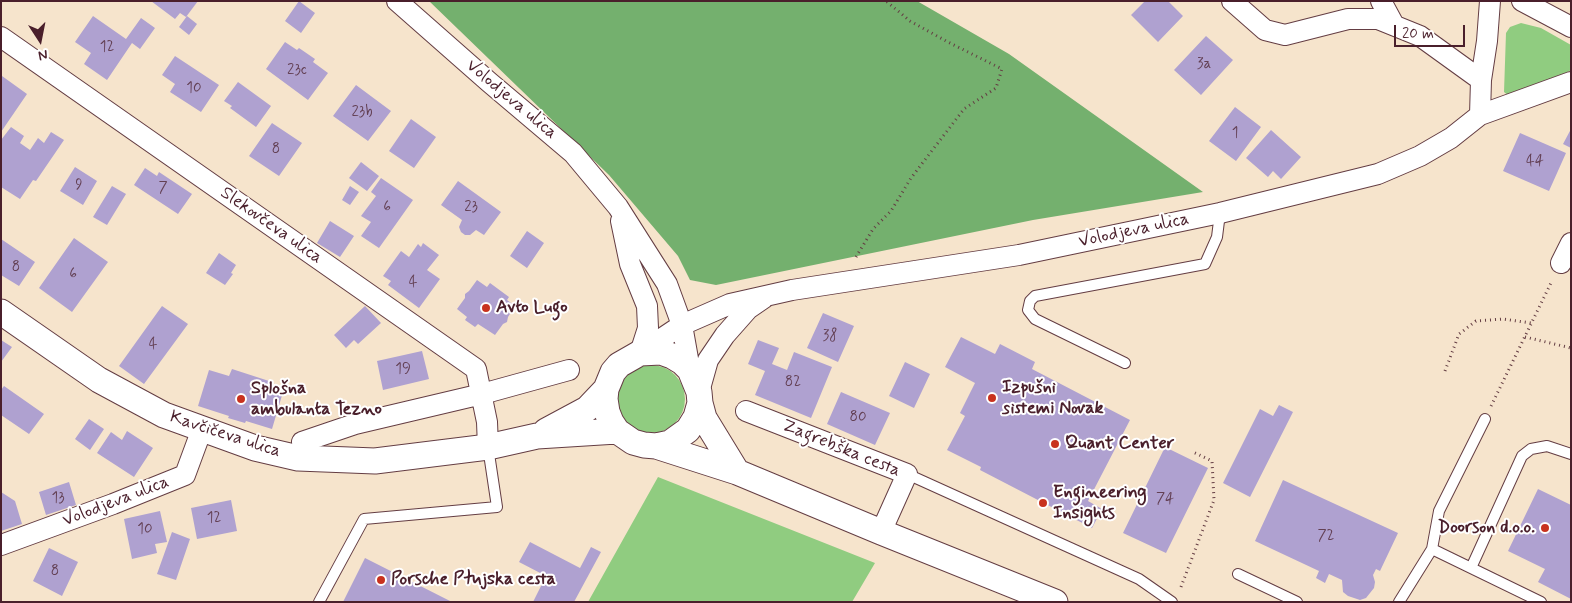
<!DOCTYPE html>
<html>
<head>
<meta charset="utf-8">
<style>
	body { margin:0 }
	#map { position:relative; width:1572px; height:603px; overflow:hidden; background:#f6e4cc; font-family:Mynerve,sans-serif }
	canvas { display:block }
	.frame { position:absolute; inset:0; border:2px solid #4a1f2b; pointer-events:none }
	.north { position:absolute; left:15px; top:15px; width:50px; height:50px; -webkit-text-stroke:4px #fff; paint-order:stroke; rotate:169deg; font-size:14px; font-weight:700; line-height:20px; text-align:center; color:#4a1f2b }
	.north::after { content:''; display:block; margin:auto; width:18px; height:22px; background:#4a1f2b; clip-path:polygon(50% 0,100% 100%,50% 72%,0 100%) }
	.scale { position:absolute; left:1394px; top:25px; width:71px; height:22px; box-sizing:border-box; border:2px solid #4a1f2b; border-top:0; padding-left:6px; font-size:15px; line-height:18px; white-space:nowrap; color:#4a1f2b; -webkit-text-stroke:4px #fff; paint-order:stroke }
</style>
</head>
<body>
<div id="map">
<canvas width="1572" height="603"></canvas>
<div class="frame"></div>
<div class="north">N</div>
<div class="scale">20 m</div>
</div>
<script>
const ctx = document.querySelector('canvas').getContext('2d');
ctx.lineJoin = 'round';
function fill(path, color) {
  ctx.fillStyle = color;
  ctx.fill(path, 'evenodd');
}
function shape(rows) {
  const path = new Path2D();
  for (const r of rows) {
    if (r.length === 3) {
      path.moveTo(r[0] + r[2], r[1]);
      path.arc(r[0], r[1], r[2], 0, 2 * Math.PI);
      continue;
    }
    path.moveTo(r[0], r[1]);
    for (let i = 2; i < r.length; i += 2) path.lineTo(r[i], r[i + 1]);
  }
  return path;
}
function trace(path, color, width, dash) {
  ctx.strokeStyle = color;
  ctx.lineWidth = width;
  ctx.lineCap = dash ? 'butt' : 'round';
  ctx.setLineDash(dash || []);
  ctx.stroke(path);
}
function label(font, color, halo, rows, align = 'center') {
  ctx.font = font + ' Mynerve,sans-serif';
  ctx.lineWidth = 4;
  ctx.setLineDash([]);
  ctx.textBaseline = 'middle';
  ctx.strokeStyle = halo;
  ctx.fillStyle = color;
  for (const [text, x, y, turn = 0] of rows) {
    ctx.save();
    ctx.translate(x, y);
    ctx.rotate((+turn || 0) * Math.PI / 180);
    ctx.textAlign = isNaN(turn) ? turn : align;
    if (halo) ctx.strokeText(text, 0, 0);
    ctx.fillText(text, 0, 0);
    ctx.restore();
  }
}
fill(shape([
	[1521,23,1541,28,1571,45,1571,70,1559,77,1510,97,1504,92,1506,33,1510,27],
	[651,399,34],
	[658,477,875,563,852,602,588,602]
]), '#90cc80');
fill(shape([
	[429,1,917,1,1009,54,1203,192,1033,220,716,285,690,280,678,256,609,175]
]), '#74b06e');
fill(shape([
	[151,1,198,1,186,17,180,13,175,19],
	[299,1,315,13,301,33,285,21],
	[1145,1,1168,1,1183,16,1158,42,1131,15],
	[93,16,126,39,141,18,155,28,140,49,132,43,107,80,84,64,91,53,75,42],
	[187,16,197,24,189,35,179,27],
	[1206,36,1233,60,1201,95,1174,70],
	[285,42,297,50,299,48,315,59,313,62,328,73,308,100,266,69],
	[175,56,219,85,201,112,170,92,175,84,162,75],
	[2,76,27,94,1,132,1,77],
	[238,82,271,106,256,127,230,108,232,106,224,101],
	[356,85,391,111,368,141,333,116],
	[1235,107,1261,127,1236,161,1209,141],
	[411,119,436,137,414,168,389,151],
	[272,123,302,143,279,176,249,156],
	[11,127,24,136,20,143,30,150,38,138,44,143,51,132,64,140,36,181,33,180,20,199,1,187,1,140],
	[1571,129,1571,148,1563,144],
	[1271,130,1301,157,1281,179,1273,171,1268,177,1246,158],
	[1520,133,1566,153,1549,191,1503,171],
	[361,162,379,176,367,191,349,178],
	[75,167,97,181,83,205,60,191],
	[145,168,157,176,159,172,192,194,178,214,134,185],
	[381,178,413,200,379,248,361,236,371,222,361,216,376,196,371,192],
	[458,181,501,212,484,235,476,230,470,235,465,235,461,232,459,227,462,220,441,205],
	[112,186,126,194,107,225,93,217],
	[350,186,359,192,350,205,342,200],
	[330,221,354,236,340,257,317,243],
	[527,231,544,243,527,268,510,256],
	[74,238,108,262,72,312,39,288],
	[1,239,35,262,19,286,1,275],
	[423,243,439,255,427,270,440,279,419,308,388,285,391,281,383,276,401,251,409,257,418,244,421,247],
	[219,253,236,265,231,273,233,274,225,285,206,273],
	[477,280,487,287,490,283,509,297,507,300,515,306,508,317,507,322,503,324,495,335,478,324,475,327,465,320,467,317,457,309,465,298,465,294,469,291],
	[162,306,188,324,144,384,119,366],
	[365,306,381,323,358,344,354,340,346,348,334,335],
	[823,313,854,326,838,362,807,348],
	[961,337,995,354,1000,344,1035,362,1032,369,1130,420,1088,501,1102,509,1092,528,980,470,981,467,947,450,965,416,960,413,975,383,945,367],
	[1,340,12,347,1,362],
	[758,340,779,348,772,364,787,370,794,352,832,367,811,418,755,395,765,371,748,364],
	[422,351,429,379,383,390,377,361],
	[905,362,930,374,914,408,889,396],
	[232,369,269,381,267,388,283,392,272,429,246,421,245,423,228,418,229,416,198,406,209,370,229,376],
	[4,386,44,414,29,434,1,415,1,390],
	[841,392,890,413,875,445,827,424],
	[1279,405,1293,412,1250,497,1223,483,1260,409,1273,416],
	[89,419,104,429,90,450,75,439],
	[127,431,153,448,134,477,97,453,111,432,122,440],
	[1165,447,1208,468,1166,553,1123,533],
	[1283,480,1398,533,1380,571,1376,569,1373,575,1375,582,1374,588,1366,598,1360,600,1348,596,1343,592,1342,580,1329,574,1325,583,1316,578,1319,571,1255,541],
	[69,482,76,505,46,515,39,492],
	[1538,489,1571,505,1571,599,1538,582,1545,569,1508,551],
	[1,492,15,501,22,524,1,531],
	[231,500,237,531,197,539,191,508],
	[160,511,167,542,155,544,157,553,132,559,124,519],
	[172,532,190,539,176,580,157,574],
	[530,542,580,568,591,547,601,552,574,602,533,602,546,576,519,562],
	[49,548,78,562,62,596,33,581],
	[365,558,452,602,343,602]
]), '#afa1d0');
const service = shape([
	[1125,363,1035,319,1028,310,1030,301,1035,296,1205,264,1217,237,1220,213],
	[907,474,1139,579,1172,602],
	[1432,549,1439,511,1485,419],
	[1471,568,1522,456,1531,449,1547,446,1571,454],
	[1238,574,1297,602],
	[319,602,364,519,497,507,488,447],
	[1399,602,1432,549,1541,602]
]);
const minor = shape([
	[397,1,489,82,573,153,618,207,667,284,682,325,690,370],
	[1232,1,1265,30,1285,35,1348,19,1378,19,1420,36,1481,80],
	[1381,1,1394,25],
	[1522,1,1571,27],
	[1,37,476,369,487,422,488,447],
	[1480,115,1571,82],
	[621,221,630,264,647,306,648,328,640,353],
	[1561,263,1571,243],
	[640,353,682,325,730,304,792,290,1019,255,1220,213,1378,174,1420,156,1451,138,1480,115,1481,80,1487,41,1490,1],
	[699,392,708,360,725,335,748,309,764,298],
	[746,411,907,474,881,532],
	[302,442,355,424,482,394,569,370],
	[1,545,113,504,185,475,202,429]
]);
const tertiary = shape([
	[1,312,99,380,164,415,255,448,298,458,375,461,488,447,537,436,617,431],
	[700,403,704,418,737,472],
	[546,431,587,409,606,389,613,372,619,365,640,353,661,352,672,356,682,362,690,370,699,392,700,403,696,417,688,430,670,443,656,446,644,445,633,442,617,431,611,422,607,412,605,399,606,389],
	[656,446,737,472,881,532,1055,602]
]);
trace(service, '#643d43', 12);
trace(minor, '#643d43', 22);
trace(tertiary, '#643d43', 27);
trace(shape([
	[856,257,873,229,891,211,911,178,964,109,996,88,1002,69,946,41,910,21,886,1],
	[1525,337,1571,348],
	[1445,371,1459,334,1476,321,1503,319,1531,323],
	[1491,406,1552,281],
	[1181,587,1214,500,1212,461,1193,452]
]), '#643d43', 3, [1, 4]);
trace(service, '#fff', 10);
trace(minor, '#fff', 20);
trace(tertiary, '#fff', 25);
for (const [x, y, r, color] of [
	[486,308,5,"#c8321e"],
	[992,398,5,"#c8321e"],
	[241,399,5,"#c8321e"],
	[1055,444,5,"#c8321e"],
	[1043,503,5,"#c8321e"],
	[1545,528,5,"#c8321e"],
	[381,580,5,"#c8321e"]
]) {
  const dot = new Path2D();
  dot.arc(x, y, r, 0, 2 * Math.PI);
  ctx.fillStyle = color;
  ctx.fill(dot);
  trace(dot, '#fff', 2);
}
label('15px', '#634054', null, [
	["12",107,48],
	["3a",1204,65],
	["23c",297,71],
	["10",194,89],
	["23b",362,113],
	["1",1235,134],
	["8",276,150],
	["44",1535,162],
	["9",79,186],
	["7",163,189],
	["6",387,208],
	["23",471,208],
	["8",16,268],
	["6",73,275],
	["4",413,283],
	["38",830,337],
	["4",153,345],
	["19",403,370],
	["82",793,383],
	["80",858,418],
	["13",58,499],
	["74",1165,500],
	["12",214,519],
	["10",145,530],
	["72",1326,537],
	["8",55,572]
]);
label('18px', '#4a1f2b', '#fff', [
	["Volodjeva ulica",511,100,40],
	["Slekovčeva ulica",271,226,35],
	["Volodjeva ulica",1134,231,-12],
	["Kavčičeva ulica",225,435,18],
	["Zagrebška cesta",841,449,22],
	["Volodjeva ulica",116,502,-21]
]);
label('bold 18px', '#4a1f2b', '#fff', [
	["Avto Lugo",496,308],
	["Izpušni",1002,388],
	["sistemi Novak",1002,409],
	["Splošna",251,389],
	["ambulanta Tezno",251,410],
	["Quant Center",1065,444],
	["Engineering",1053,493],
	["Insights",1053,514],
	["Doorson d.o.o.",1535,528,"right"],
	["Porsche Ptujska cesta",391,580]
], 'left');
</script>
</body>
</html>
